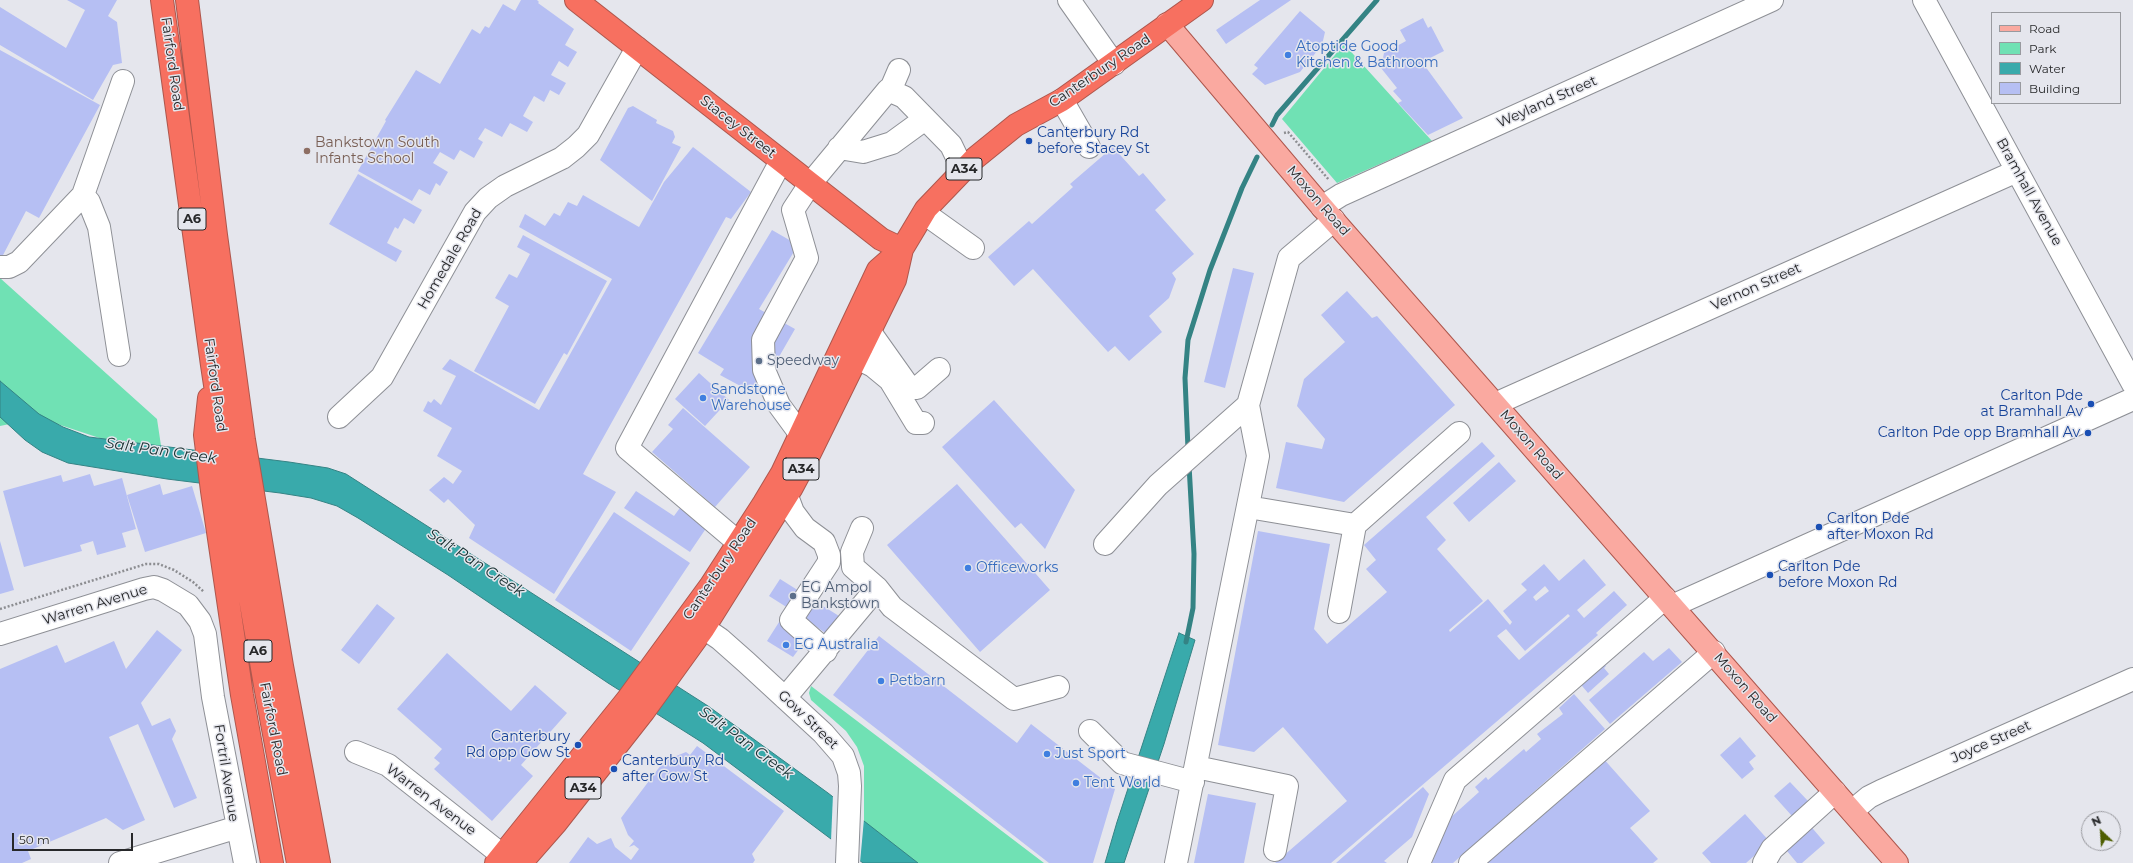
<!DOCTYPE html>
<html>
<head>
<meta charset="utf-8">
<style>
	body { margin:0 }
	#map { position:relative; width:2133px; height:863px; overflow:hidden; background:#e5e6ed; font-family:Montserrat,sans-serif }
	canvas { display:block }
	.legend { position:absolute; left:1991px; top:12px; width:130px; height:92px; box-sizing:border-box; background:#e5e6ed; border:1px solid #999a9f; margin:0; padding:5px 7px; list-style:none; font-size:12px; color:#27282a }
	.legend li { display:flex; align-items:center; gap:8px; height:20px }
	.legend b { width:20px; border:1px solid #999a9f }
	.north { position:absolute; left:2081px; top:811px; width:40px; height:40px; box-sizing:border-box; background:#e5e6ed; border:1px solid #999a9f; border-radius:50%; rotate:335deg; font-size:11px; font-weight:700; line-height:16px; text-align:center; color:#27282a }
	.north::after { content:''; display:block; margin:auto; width:14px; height:18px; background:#4e5e00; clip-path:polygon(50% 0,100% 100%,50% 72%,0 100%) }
	.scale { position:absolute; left:12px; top:833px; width:121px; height:18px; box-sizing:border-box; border:2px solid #27282a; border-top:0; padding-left:5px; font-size:12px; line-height:14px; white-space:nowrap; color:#27282a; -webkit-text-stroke:3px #e5e6ed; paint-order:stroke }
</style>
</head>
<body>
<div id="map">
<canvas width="2133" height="863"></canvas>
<ul class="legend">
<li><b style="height:5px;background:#faa9a0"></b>Road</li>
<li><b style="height:11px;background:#70e1b4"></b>Park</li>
<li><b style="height:11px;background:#39aaab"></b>Water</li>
<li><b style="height:11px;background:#b6bff3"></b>Building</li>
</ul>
<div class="north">N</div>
<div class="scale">50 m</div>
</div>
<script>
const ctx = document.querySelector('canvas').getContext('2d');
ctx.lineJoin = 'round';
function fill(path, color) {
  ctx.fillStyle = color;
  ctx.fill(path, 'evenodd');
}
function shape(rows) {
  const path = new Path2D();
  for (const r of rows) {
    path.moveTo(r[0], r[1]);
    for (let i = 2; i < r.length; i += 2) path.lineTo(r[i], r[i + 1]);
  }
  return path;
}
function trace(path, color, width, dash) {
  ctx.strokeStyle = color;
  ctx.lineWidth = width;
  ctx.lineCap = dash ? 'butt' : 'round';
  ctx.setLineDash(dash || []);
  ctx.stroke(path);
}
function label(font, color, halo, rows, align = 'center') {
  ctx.font = font + ' Montserrat,sans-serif';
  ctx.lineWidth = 3;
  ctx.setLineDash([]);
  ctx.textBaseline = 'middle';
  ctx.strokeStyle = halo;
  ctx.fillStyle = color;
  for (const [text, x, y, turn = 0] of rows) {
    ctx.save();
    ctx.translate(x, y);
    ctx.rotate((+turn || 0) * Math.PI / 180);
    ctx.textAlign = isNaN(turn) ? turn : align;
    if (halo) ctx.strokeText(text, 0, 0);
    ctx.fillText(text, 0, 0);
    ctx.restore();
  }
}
fill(shape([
	[1344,44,1432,141,1337,183,1282,119],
	[0,278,157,419,163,459,39,418,0,426],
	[811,686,1044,863,864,863,864,766,857,747,846,731,811,700,809,693]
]), '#70e1b4');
const water = shape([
	[0,381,39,414,63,427,89,437,289,462,328,468,346,474,708,706,828,793,918,863,863,863,703,743,608,683,448,575,358,518,337,506,311,498,280,493,167,479,68,463,42,452,25,440,0,417,0,381],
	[1179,633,1195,640,1164,744,1124,863,1105,863,1117,822,1179,633]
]);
fill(water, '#39aaab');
trace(water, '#348384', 1);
fill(shape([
	[833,794,864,819,860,863,831,841]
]), '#e5e6ed');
trace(shape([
	[1272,125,1277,115,1377,0],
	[1188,449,1185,378,1188,340,1210,270,1242,188,1257,157],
	[1186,642,1193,608,1194,554,1189,465]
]), '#348384', 5);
fill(shape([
	[67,0,117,0,108,16,117,22,122,63,113,65,93,100,0,45,0,7,66,48,85,10],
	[521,0,537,0,539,2,538,3,574,29,565,45,577,52,568,67,559,61,551,75,566,83,559,95,550,90,544,102,534,96,523,116,533,122,527,132,510,123,502,137,485,128,478,139,483,142,474,158,460,150,454,160,440,152,433,163,448,172,440,186,436,183,430,195,419,189,412,201,358,171,386,121,385,120,416,70,440,84,472,29,480,34,485,26,489,28,503,4,515,11],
	[1260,0,1291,0,1226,44,1216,30],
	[1300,11,1325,32,1322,45,1300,72,1265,85,1252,74,1258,68,1254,65],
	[1423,18,1428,28,1431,26,1444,51,1422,62,1463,118,1428,135,1398,103,1402,101,1393,91,1397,88,1381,68,1384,53,1406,41,1400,30],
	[0,50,100,105,39,218,26,211,2,257,0,256],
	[633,106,657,120,656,123,673,131,675,137,672,143,681,147,652,201,600,160,628,108],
	[693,147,751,192,731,219,726,217,583,474,616,492,554,594,469,538,475,525,448,499,444,503,429,490,444,477,453,484,462,471,437,456,452,428,423,411,428,401,431,403,434,399,441,405,456,376,442,369,450,359,539,410,612,279,519,227,525,214,545,226,554,213,560,216,568,202,577,206,583,195,639,227,664,182],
	[1113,147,1139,176,1143,173,1166,200,1155,210,1194,254,1172,273,1176,279,1169,298,1149,316,1162,332,1129,361,1115,346,1108,352,1033,269,1014,286,988,257,1029,221,1032,224,1073,187,1070,184],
	[358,174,422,210,414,224,404,218,398,229,395,227,387,243,402,251,396,262,329,224],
	[772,230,798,245,759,309,795,329,757,395,720,375,724,369,698,353],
	[523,235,607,281,567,355,564,353,535,404,474,371,509,306,495,298,509,274,517,278,530,254,517,247],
	[1233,268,1254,273,1225,388,1204,382],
	[1347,291,1372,318,1377,316,1455,405,1344,502,1276,488,1286,442,1322,449,1325,439,1297,406,1304,379,1345,342,1321,315],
	[699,373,729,400,705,426,675,399],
	[994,400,1075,490,1045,549,1021,523,1015,528,942,447],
	[683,408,750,467,715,507,652,452,673,429,668,425],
	[1482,442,1495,456,1426,517,1446,540,1437,549,1483,601,1449,630,1450,632,1488,599,1510,625,1512,622,1503,611,1527,590,1521,584,1544,564,1559,581,1584,559,1606,585,1577,610,1584,618,1614,591,1627,605,1596,633,1598,635,1331,863,1275,863,1347,801,1283,727,1254,752,1218,745,1258,531,1330,544,1314,629,1327,644,1387,592,1366,569,1376,560,1364,545],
	[1545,586,1549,591,1536,601,1533,597],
	[1568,614,1570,616,1519,660,1497,636,1506,629,1525,651],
	[1499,462,1516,481,1469,522,1453,503],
	[90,474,94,486,122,478,136,529,122,533,126,547,97,555,93,541,80,545,82,551,24,567,3,491,61,475,63,482],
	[160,484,163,495,192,486,206,533,145,552,127,495],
	[957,484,1050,590,980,652,887,545],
	[636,491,674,516,682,505,709,524,690,552,624,508],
	[614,512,690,563,631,651,555,600],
	[0,541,14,590,0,594],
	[780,579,839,616,827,634,808,621,796,640,800,642,796,648,799,649,793,657,767,641,788,608,769,596],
	[377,604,395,618,359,664,341,650],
	[157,630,182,650,141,703,152,726,170,718,176,731,172,739,197,798,174,808,138,724,109,737,145,820,123,830,106,818,28,851,31,859,22,863,0,863,0,669,57,645,65,663,114,641,126,669],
	[879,636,1017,743,1031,724,1115,789,1093,863,1049,863,833,695],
	[1669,648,1682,662,1610,724,1589,700,1644,652,1653,661],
	[447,653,511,711,535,685,567,713,521,765,533,776,492,821,434,769,440,763,434,758,442,749,397,709],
	[1600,659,1606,666,1604,668,1609,674,1588,693,1577,680],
	[1574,694,1605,729,1453,863,1432,863,1449,819,1479,792,1475,787,1486,777,1488,780,1524,749,1526,752,1541,739,1537,734,1563,714,1559,708],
	[1740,737,1756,756,1749,762,1754,769,1742,779,1720,755],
	[697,746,784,811,752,854,755,860,753,863,569,863,588,837,597,844,611,838,615,847,631,860,639,849,634,845,629,847,634,841,628,835,621,818,664,761,686,752,690,755],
	[1602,757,1650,811,1630,828,1658,859,1653,863,1481,863],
	[1790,782,1808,801,1792,816,1774,796],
	[1423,787,1429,794,1412,837,1384,861,1387,863,1336,863],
	[1208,794,1256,803,1244,863,1194,863],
	[1745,814,1770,842,1746,863,1711,863,1702,853],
	[1808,823,1825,843,1802,863,1797,863,1782,845]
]), '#b6bff3');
const minor = shape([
	[1069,0,1114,64],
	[1924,0,2133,384],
	[890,91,899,70],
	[1062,100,1089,147],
	[839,148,863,152,892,143,925,119],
	[83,195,89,202,99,227,119,355],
	[1322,207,1341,195,1772,0],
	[924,213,973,248],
	[0,267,9,267,19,262,83,195,123,81],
	[870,332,909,387,917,388,939,369],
	[857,358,873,366,890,380,916,423,923,423],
	[1495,404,2017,171],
	[339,417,382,377,475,212,488,198,505,186,562,158,576,147,588,135,637,48],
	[801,435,779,405,764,370,763,340,807,258,793,210,810,184,888,90,904,97,951,145,963,170],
	[787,496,793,512,805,528,824,542,829,555,829,562,791,620,826,651],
	[1248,507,1355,525,1459,433],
	[739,543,627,448,781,161],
	[1105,544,1158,485,1248,405,1289,258,1334,220],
	[877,588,892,607,1014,699,1058,687],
	[1672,606,2133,399],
	[1339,612,1355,525],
	[689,618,720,639,746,662,823,733,843,756,849,773,850,786,847,863],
	[0,634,144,589,154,587,163,590,188,605,200,621,205,634,213,697,245,863],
	[785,698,877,588,853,567,852,552,862,528],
	[1090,731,1122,763,1193,782],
	[356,752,388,765,502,855],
	[1196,767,1287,786,1275,850],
	[1852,811,1869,797,1881,791,2133,679],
	[120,863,238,827],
	[1176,863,1258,456,1248,405],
	[1419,863,1455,780,1665,598],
	[1470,863,1714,652],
	[1764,863,1772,849,1835,792]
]);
const major = shape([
	[1167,24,1322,207,1897,863]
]);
const highway = shape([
	[162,0,212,365,229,477,266,691,298,863],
	[187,0,216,235,244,440,282,666,319,863],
	[576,0,881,239,902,249],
	[209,398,205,435,212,491,242,695,272,863],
	[496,863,627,700,711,585,764,503,782,473,878,270,902,249],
	[521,863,556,823,644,711,704,628,761,537,791,489,807,459,895,280,902,249,926,209,974,159,1016,125,1062,100,1202,0]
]);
trace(minor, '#8e9096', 24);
trace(major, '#ae574d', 24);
trace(highway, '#ae574d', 24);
trace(shape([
	[1284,133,1288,132,1329,180],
	[0,609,146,564,159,564,174,570,193,582,204,592]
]), '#8c8d91', 2.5, [2, 2]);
trace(minor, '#fff', 22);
trace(major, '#faa9a0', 22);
trace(highway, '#f77060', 22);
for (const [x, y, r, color] of [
	[1288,55,4,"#3f7fe0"],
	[1029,141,4,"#1a4fb4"],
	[307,151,4,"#8d6e63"],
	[759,361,4,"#5c6f8a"],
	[703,398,4,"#3f7fe0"],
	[2091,404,4,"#1a4fb4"],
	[2088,433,4,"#1a4fb4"],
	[1819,527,4,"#1a4fb4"],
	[968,568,4,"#3f7fe0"],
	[1770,575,4,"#1a4fb4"],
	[793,596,4,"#5c6f8a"],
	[786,645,4,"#3f7fe0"],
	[881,681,4,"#3f7fe0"],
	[578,745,4,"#1a4fb4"],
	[1047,754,4,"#3f7fe0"],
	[614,769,4,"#1a4fb4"],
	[1076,783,4,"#3f7fe0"]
]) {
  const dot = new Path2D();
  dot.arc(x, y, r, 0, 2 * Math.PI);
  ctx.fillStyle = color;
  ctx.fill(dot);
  trace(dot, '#e5e6ed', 1.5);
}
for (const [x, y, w] of [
	[964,169,36],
	[192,219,28],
	[801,469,36],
	[258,651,28],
	[583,788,36]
]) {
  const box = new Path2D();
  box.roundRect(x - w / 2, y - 11, w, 22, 3);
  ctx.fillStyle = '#e5e6ed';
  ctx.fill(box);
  trace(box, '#27282a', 1);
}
label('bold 13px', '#27282a', null, [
	["A34",964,169],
	["A6",192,219],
	["A34",801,469],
	["A6",258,651],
	["A34",583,788]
]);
label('14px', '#366cbe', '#e5e6ed', [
	["Atoptide Good",1296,47],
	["Kitchen & Bathroom",1296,63],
	["Sandstone",711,390],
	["Warehouse",711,406],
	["Officeworks",976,568],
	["EG Australia",794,645],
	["Petbarn",889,681],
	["Just Sport",1055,754],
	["Tent World",1084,783]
], 'left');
label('14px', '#27282a', '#e5e6ed', [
	["Fairford Road",172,64,82],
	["Canterbury Road",1100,71,-34],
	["Weyland Street",1547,102,-24],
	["Stacey Street",738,127,38],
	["Bramhall Avenue",2029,192,61],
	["Moxon Road",1318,201,49],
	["Homedale Road",450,259,-60],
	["Vernon Street",1756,287,-24],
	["Fairford Road",215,385,82],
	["Moxon Road",1531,445,49],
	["Canterbury Road",720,569,-56],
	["Warren Avenue",95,605,-17],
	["Moxon Road",1745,688,49],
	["Gow Street",808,720,44],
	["Fairford Road",273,729,79],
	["Joyce Street",1991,742,-24],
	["Fortril Avenue",226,773,81],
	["Warren Avenue",431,800,37]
]);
label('14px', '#164399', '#e5e6ed', [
	["Canterbury Rd",1037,133],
	["before Stacey St",1037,149],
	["Carlton Pde",2083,396,"right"],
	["at Bramhall Av",2083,412,"right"],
	["Carlton Pde opp Bramhall Av",2080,433,"right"],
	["Carlton Pde",1827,519],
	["after Moxon Rd",1827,535],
	["Carlton Pde",1778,567],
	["before Moxon Rd",1778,583],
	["Canterbury",570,737,"right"],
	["Rd opp Gow St",570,753,"right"],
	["Canterbury Rd",622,761],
	["after Gow St",622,777]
], 'left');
label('14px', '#785e54', '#e5e6ed', [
	["Bankstown South",315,143],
	["Infants School",315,159]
], 'left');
label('14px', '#4e5e75', '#e5e6ed', [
	["Speedway",767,361],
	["EG Ampol",801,588],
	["Bankstown",801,604]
], 'left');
label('italic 15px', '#152e2e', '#e5e6ed', [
	["Salt Pan Creek",161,451,8],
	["Salt Pan Creek",476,563,33],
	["Salt Pan Creek",746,743,36]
]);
</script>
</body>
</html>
